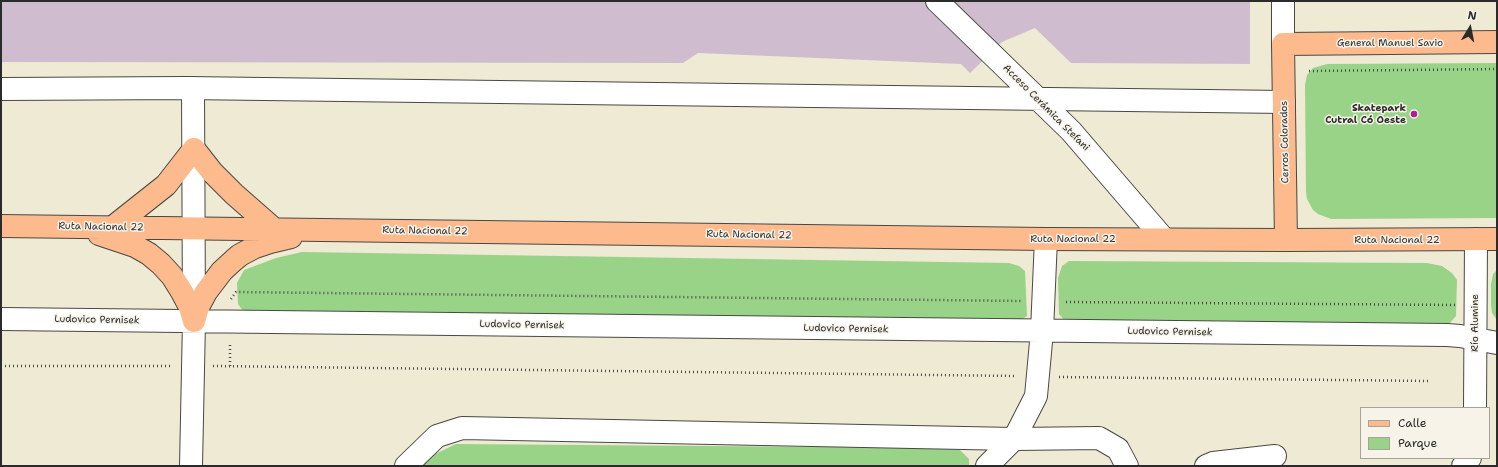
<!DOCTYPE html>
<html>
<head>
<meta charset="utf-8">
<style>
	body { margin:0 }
	#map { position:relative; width:1498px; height:467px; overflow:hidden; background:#efead3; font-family:"Shantell Sans",sans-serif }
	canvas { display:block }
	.frame { position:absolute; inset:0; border:2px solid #2b2b2b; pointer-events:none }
	.legend { position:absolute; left:1360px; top:407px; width:130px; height:52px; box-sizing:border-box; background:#f7f3e8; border:1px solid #a5a39c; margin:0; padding:5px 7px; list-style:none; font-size:12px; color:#2b2b2b }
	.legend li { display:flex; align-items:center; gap:8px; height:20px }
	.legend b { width:20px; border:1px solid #a5a39c }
	.north { position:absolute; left:1450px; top:8px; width:40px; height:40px; -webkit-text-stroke:3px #f7f3e8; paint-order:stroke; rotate:10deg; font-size:11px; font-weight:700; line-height:16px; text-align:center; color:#2b2b2b }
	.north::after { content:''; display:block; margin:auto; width:14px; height:18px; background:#2b2b2b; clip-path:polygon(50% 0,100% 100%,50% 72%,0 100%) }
</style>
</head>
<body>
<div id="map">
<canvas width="1498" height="467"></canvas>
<div class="frame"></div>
<ul class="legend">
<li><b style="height:5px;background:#fcba8d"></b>Calle</li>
<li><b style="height:11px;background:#99d387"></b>Parque</li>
</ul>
<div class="north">N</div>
</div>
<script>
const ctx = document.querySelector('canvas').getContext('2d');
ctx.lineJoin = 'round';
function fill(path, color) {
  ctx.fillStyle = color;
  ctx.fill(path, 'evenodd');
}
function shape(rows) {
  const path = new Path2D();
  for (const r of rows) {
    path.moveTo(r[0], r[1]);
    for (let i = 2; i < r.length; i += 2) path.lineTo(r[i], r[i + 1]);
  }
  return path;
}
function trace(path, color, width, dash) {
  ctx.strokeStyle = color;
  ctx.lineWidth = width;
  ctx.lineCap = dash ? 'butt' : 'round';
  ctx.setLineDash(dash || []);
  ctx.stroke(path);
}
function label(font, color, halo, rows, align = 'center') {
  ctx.font = font + ' "Shantell Sans",sans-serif';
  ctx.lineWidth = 3;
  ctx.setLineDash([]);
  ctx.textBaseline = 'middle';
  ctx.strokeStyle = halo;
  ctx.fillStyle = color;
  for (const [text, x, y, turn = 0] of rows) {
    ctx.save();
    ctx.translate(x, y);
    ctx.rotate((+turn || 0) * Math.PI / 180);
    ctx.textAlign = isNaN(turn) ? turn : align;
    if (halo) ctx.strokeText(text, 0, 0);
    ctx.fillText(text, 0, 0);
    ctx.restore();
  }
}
fill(shape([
	[1,1,1250,1,1250,64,1071,63,1035,28,1002,42,970,73,961,64,698,53,683,63,1,62]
]), '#cfbdcf');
fill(shape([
	[1497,63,1497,218,1331,219,1318,214,1313,210,1307,199,1306,192,1305,85,1307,75,1313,68,1327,64],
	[302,252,1009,263,1019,266,1025,271,1027,316,1018,322,243,311,238,304,237,283,244,270,276,258],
	[1069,261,1427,263,1442,266,1452,273,1457,280,1456,316,1449,324,1065,321,1059,314,1058,278,1062,266],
	[1497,270,1497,320,1492,313,1491,305,1491,284,1493,274],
	[456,444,958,448,969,459,969,466,419,466,427,458]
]), '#99d387');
const minor = shape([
	[937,1,1071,131,1164,239],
	[1283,1,1283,44],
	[1,89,186,88,1284,102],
	[1,319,1447,335,1460,336,1497,343],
	[1475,408,1476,239],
	[191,466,194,321,193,88],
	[406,466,437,436,462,428,1014,439,1099,438,1118,449,1127,466],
	[987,466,1014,439,1036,396,1042,331,1046,239],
	[1206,466,1213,463,1275,456],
	[1463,466,1470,458]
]);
const major = shape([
	[1286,240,1283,44,1497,42]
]);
const highway = shape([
	[1,226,1046,239,1286,240,1497,239],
	[113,227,166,185,194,149,212,172,234,194,275,230],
	[99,234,135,246,149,254,161,264,172,276,182,292,190,307,194,321],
	[194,321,198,307,206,292,222,271,234,260,240,255,255,247,270,242,291,237]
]);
trace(minor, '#484844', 24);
trace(major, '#484844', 24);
trace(highway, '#484844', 24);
trace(shape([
	[1309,71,1497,69],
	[231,299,236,292,1023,301],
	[1066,302,1455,305],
	[1,366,172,366],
	[213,366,1016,376],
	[230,366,230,342],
	[1059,377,1430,381]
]), '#484844', 2.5, [1, 3]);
trace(minor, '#fff', 22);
trace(major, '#fcba8d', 22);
trace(highway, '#fcba8d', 22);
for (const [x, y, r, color] of [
	[1414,114,4,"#b5179e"]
]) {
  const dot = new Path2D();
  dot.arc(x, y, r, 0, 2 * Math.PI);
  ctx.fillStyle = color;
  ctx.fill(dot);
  trace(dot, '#f7f3e8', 1.5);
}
label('10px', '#2b2b2b', '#f7f3e8', [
	["General Manuel Savio",1390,43],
	["Acceso Cerámica Stefani",1046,108,45],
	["Cerros Colorados",1285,142,-91],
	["Ruta Nacional 22",101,227,1],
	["Ruta Nacional 22",425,231,1],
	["Ruta Nacional 22",749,235,1],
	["Ruta Nacional 22",1073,239],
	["Ruta Nacional 22",1397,240],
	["Ludovico Pernisek",97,320,1],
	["Río Alumine",1475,323,-90],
	["Ludovico Pernisek",522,325,1],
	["Ludovico Pernisek",846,329,1],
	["Ludovico Pernisek",1170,332,1]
]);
label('bold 10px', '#2b2b2b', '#f7f3e8', [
	["Skatepark",1406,108],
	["Cutral Có Oeste",1406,120]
], 'right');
</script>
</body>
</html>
